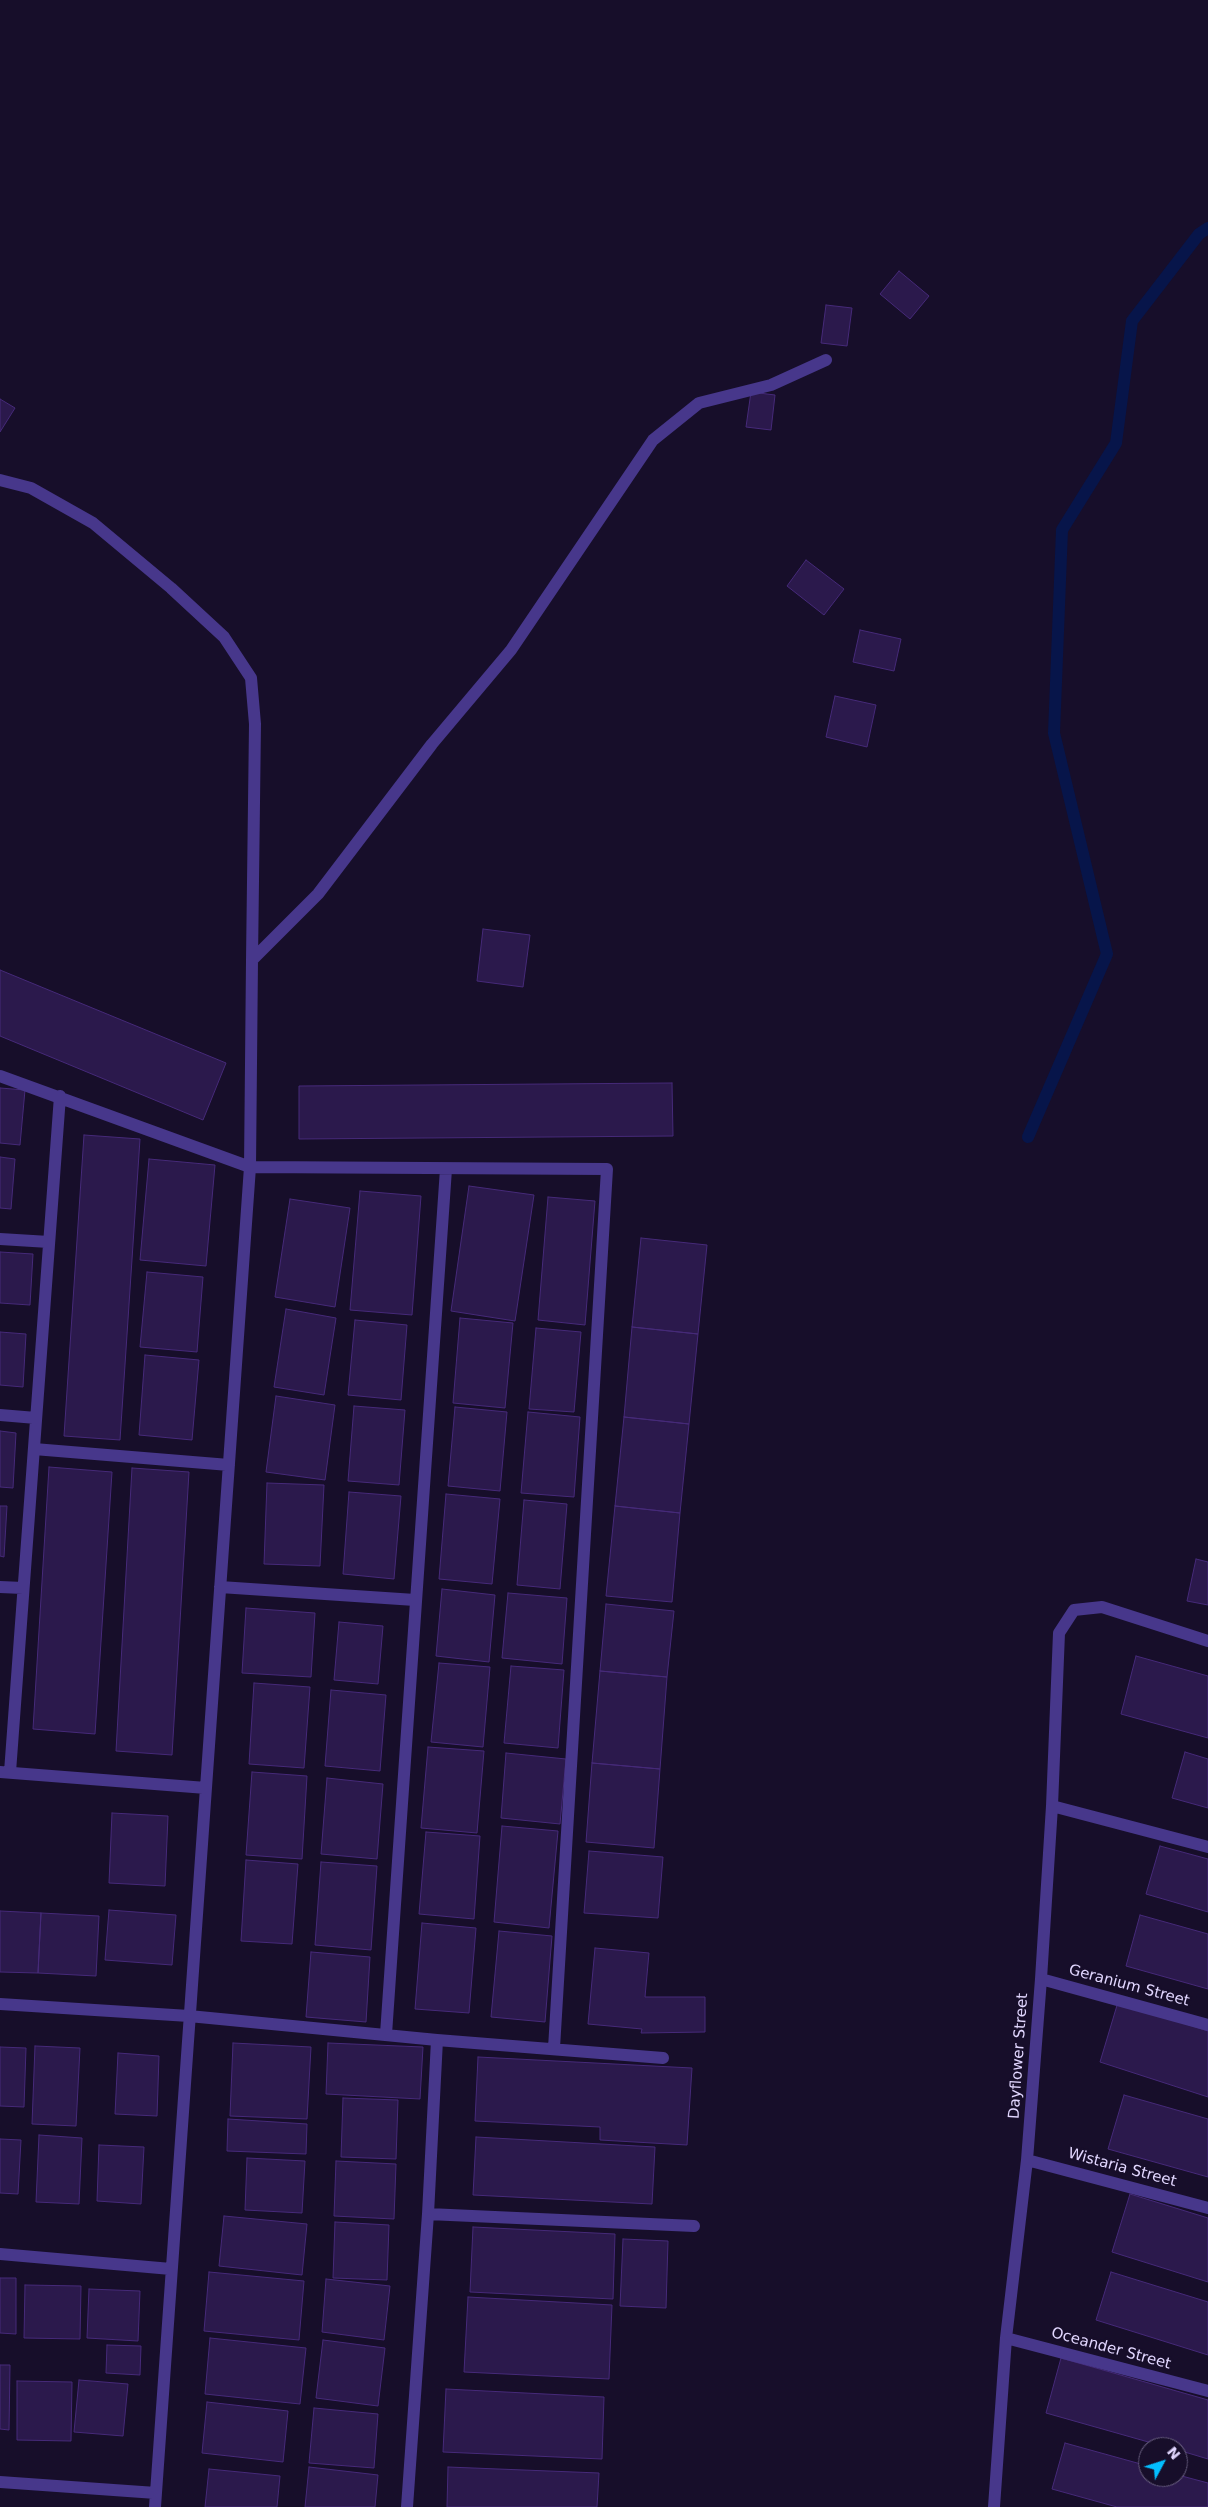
<!DOCTYPE html>
<html>
<head>
<meta charset="utf-8">
<style>
	body { margin:0 }
	#map { position:relative; width:1208px; height:2507px; overflow:hidden; background:#170e2a; font-family:"DejaVu Sans",sans-serif }
	canvas { display:block }
	.north { position:absolute; left:1138px; top:2437px; width:50px; height:50px; box-sizing:border-box; background:#170e2a; border:1px solid #685e7f; border-radius:50%; rotate:50deg; font-size:14px; font-weight:700; line-height:20px; text-align:center; color:#e2d7ff }
	.north::after { content:''; display:block; margin:auto; width:18px; height:22px; background:#03beff; clip-path:polygon(50% 0,100% 100%,50% 72%,0 100%) }
</style>
</head>
<body>
<div id="map">
<canvas width="1208" height="2507"></canvas>
<div class="north">N</div>
</div>
<script>
const ctx = document.querySelector('canvas').getContext('2d');
ctx.lineJoin = 'round';
function shape(rows) {
  const path = new Path2D();
  for (const r of rows) {
    path.moveTo(r[0], r[1]);
    for (let i = 2; i < r.length; i += 2) path.lineTo(r[i], r[i + 1]);
  }
  return path;
}
function trace(path, color, width, dash) {
  ctx.strokeStyle = color;
  ctx.lineWidth = width;
  ctx.lineCap = dash ? 'butt' : 'round';
  ctx.setLineDash(dash || []);
  ctx.stroke(path);
}
function fill(path, color) {
  ctx.fillStyle = color;
  ctx.fill(path, 'evenodd');
}
function label(font, color, halo, rows, align = 'center') {
  ctx.font = font + ' "DejaVu Sans",sans-serif';
  ctx.lineWidth = 4.5;
  ctx.setLineDash([]);
  ctx.textBaseline = 'middle';
  ctx.strokeStyle = halo;
  ctx.fillStyle = color;
  for (const [text, x, y, turn = 0] of rows) {
    ctx.save();
    ctx.translate(x, y);
    ctx.rotate((+turn || 0) * Math.PI / 180);
    ctx.textAlign = isNaN(turn) ? turn : align;
    if (halo) ctx.strokeText(text, 0, 0);
    ctx.fillText(text, 0, 0);
    ctx.restore();
  }
}
trace(shape([
	[1028,1137,1107,954,1054,733,1062,530,1116,443,1132,321,1199,234,1208,228]
]), '#07154a', 12);
const building = shape([
	[899,271,929,296,910,319,880,294,899,271],
	[826,305,852,308,847,346,821,343,826,305],
	[751,392,775,395,771,430,746,427,751,392],
	[0,399,15,408,0,432,0,399],
	[806,560,844,589,824,615,787,586,806,560],
	[860,630,901,639,894,671,853,662,860,630],
	[835,696,876,705,867,747,826,737,835,696],
	[483,929,530,935,523,987,477,981,483,929],
	[0,970,226,1063,203,1120,0,1036,0,970],
	[672,1083,673,1136,299,1139,299,1086,672,1083],
	[0,1088,25,1090,20,1145,0,1143,0,1088],
	[84,1135,140,1139,120,1440,64,1436,84,1135],
	[0,1157,15,1159,11,1209,0,1208,0,1157],
	[149,1159,215,1165,206,1266,140,1260,149,1159],
	[469,1186,534,1195,515,1321,451,1311,469,1186],
	[360,1191,421,1196,412,1315,350,1310,360,1191],
	[548,1197,595,1201,585,1325,538,1320,548,1197],
	[290,1199,350,1208,335,1307,275,1297,290,1199],
	[641,1238,707,1245,698,1334,632,1327,641,1238],
	[0,1252,33,1254,30,1305,0,1303,0,1252],
	[147,1272,203,1277,197,1352,140,1347,147,1272],
	[286,1309,336,1318,324,1395,274,1387,286,1309],
	[460,1318,513,1323,505,1408,453,1403,460,1318],
	[355,1320,407,1325,401,1400,348,1395,355,1320],
	[632,1327,698,1334,689,1424,624,1417,632,1327],
	[536,1328,581,1332,574,1412,529,1409,536,1328],
	[0,1332,26,1334,23,1387,0,1385,0,1332],
	[145,1355,199,1360,192,1440,139,1435,145,1355],
	[276,1396,335,1405,325,1480,266,1472,276,1396],
	[354,1406,405,1410,399,1485,348,1481,354,1406],
	[455,1407,507,1412,500,1491,448,1486,455,1407],
	[528,1412,580,1417,574,1497,521,1493,528,1412],
	[624,1417,689,1424,680,1513,615,1506,624,1417],
	[0,1431,16,1433,13,1488,0,1487,0,1431],
	[49,1467,112,1472,95,1734,33,1729,49,1467],
	[132,1468,189,1472,172,1755,116,1751,132,1468],
	[267,1483,324,1485,320,1566,264,1564,267,1483],
	[349,1492,401,1496,394,1579,343,1574,349,1492],
	[446,1494,500,1499,492,1584,439,1579,446,1494],
	[524,1500,567,1504,560,1589,517,1585,524,1500],
	[0,1506,7,1506,4,1557,0,1556,0,1506],
	[615,1506,680,1513,672,1602,606,1596,615,1506],
	[1196,1559,1208,1562,1208,1605,1187,1601,1196,1559],
	[442,1589,495,1595,489,1662,436,1656,442,1589],
	[508,1593,567,1598,562,1664,502,1658,508,1593],
	[606,1604,674,1611,667,1677,600,1671,606,1604],
	[246,1608,315,1613,311,1677,242,1673,246,1608],
	[339,1622,383,1626,378,1684,334,1680,339,1622],
	[1136,1656,1208,1676,1208,1738,1121,1714,1136,1656],
	[439,1663,490,1667,483,1747,431,1742,439,1663],
	[511,1666,564,1670,558,1748,504,1743,511,1666],
	[600,1671,667,1677,660,1769,592,1763,600,1671],
	[254,1683,310,1687,304,1768,249,1764,254,1683],
	[331,1690,386,1695,380,1771,325,1766,331,1690],
	[428,1747,484,1751,477,1833,421,1828,428,1747],
	[1185,1752,1208,1759,1208,1808,1172,1798,1185,1752],
	[506,1753,566,1759,560,1824,501,1818,506,1753],
	[592,1763,660,1769,654,1848,586,1842,592,1763],
	[252,1772,307,1776,302,1859,246,1855,252,1772],
	[327,1778,383,1784,377,1859,321,1854,327,1778],
	[112,1813,168,1816,165,1886,109,1883,112,1813],
	[502,1826,558,1831,549,1928,494,1922,502,1826],
	[426,1832,480,1836,474,1919,419,1914,426,1832],
	[1160,1846,1208,1859,1208,1912,1146,1894,1160,1846],
	[589,1851,663,1857,658,1918,584,1913,589,1851],
	[246,1860,298,1864,292,1944,241,1941,246,1860],
	[321,1862,377,1866,371,1950,315,1945,321,1862],
	[109,1910,176,1915,172,1965,105,1960,109,1910],
	[0,1911,41,1913,38,1973,0,1972,0,1911],
	[41,1913,99,1916,96,1976,38,1973,41,1913],
	[1140,1915,1208,1934,1208,1989,1126,1966,1140,1915],
	[422,1923,476,1928,469,2013,415,2009,422,1923],
	[499,1931,552,1936,545,2022,491,2017,499,1931],
	[595,1948,649,1953,645,1997,705,1997,705,2032,641,2033,642,2029,588,2024,595,1948],
	[311,1952,370,1957,366,2022,306,2017,311,1952],
	[1118,2002,1208,2031,1208,2097,1100,2062,1118,2002],
	[233,2043,311,2047,307,2119,230,2116,233,2043],
	[328,2043,423,2047,420,2099,326,2094,328,2043],
	[35,2046,80,2048,76,2126,32,2124,35,2046],
	[0,2047,26,2048,24,2107,0,2106,0,2047],
	[118,2053,159,2056,157,2116,115,2114,118,2053],
	[478,2057,692,2068,687,2145,600,2140,600,2127,475,2121,478,2057],
	[1124,2095,1208,2119,1208,2177,1108,2149,1124,2095],
	[343,2098,398,2100,396,2159,341,2157,343,2098],
	[228,2119,307,2124,306,2154,227,2151,228,2119],
	[39,2135,82,2138,79,2204,36,2202,39,2135],
	[476,2137,655,2147,652,2204,473,2195,476,2137],
	[0,2139,21,2140,18,2194,0,2193,0,2139],
	[99,2145,144,2147,141,2204,97,2201,99,2145],
	[247,2158,305,2161,302,2213,245,2210,247,2158],
	[336,2161,396,2164,394,2219,334,2216,336,2161],
	[1130,2194,1208,2218,1208,2282,1112,2252,1130,2194],
	[224,2216,307,2224,302,2275,219,2266,224,2216],
	[335,2222,389,2225,387,2280,333,2278,335,2222],
	[473,2227,615,2234,613,2299,470,2292,473,2227],
	[623,2239,668,2241,666,2308,620,2306,623,2239],
	[209,2272,304,2281,299,2340,204,2331,209,2272],
	[1111,2272,1208,2302,1208,2355,1096,2320,1111,2272],
	[0,2278,16,2278,16,2334,0,2333,0,2278],
	[326,2279,390,2286,384,2340,322,2332,326,2279],
	[25,2285,81,2286,80,2339,24,2338,25,2285],
	[89,2289,140,2291,138,2341,87,2338,89,2289],
	[468,2297,612,2305,609,2379,464,2372,468,2297],
	[210,2338,306,2348,300,2404,205,2394,210,2338],
	[323,2340,385,2348,378,2406,316,2398,323,2340],
	[107,2345,141,2346,140,2375,106,2373,107,2345],
	[1061,2358,1208,2400,1208,2459,1178,2450,1178,2447,1166,2447,1046,2413,1061,2358],
	[0,2365,10,2365,9,2430,0,2429,0,2365],
	[79,2380,128,2384,123,2436,74,2432,79,2380],
	[17,2381,72,2382,71,2441,17,2440,17,2381],
	[446,2389,604,2397,602,2459,443,2452,446,2389],
	[207,2402,288,2411,283,2462,202,2453,207,2402],
	[314,2408,378,2414,374,2468,309,2463,314,2408],
	[1065,2443,1148,2466,1148,2477,1178,2477,1178,2475,1208,2483,1208,2507,1117,2507,1052,2489,1065,2443],
	[309,2467,378,2475,375,2507,305,2507,309,2467],
	[448,2467,599,2473,597,2507,447,2507,448,2467],
	[209,2469,280,2476,277,2507,205,2507,209,2469]
]);
fill(building, '#2b194c');
trace(building, '#462a79', 1);
trace(shape([
	[0,480,31,488,93,523,171,588,224,637,251,678,255,724,252,960],
	[0,1076,250,1167,607,1169,554,2048],
	[0,1239,49,1242],
	[0,1415,36,1418],
	[34,1449,229,1465],
	[0,1587,23,1588],
	[220,1587,415,1600],
	[0,1772,206,1788],
	[10,1772,60,1096],
	[1052,1806,1208,1847],
	[1041,1979,1208,2025],
	[0,2004,189,2016,437,2040,663,2058],
	[386,2034,446,1169],
	[1027,2160,1208,2208],
	[428,2214,694,2226],
	[0,2254,171,2269],
	[1006,2338,1208,2391],
	[0,2482,156,2493],
	[155,2507,250,1167,252,960,318,894,432,744,511,650,653,440,699,403,771,385,826,360],
	[407,2507,428,2214,437,2040],
	[994,2507,1006,2338,1027,2160,1041,1979,1052,1806,1059,1633,1074,1610,1102,1607,1208,1641]
]), '#47378b', 12);
label('15px', '#e2d7ff', '#170e2a', [
	["Geranium Street",1129,1986,15],
	["Dayflower Street",1019,2056,-86],
	["Wistaria Street",1122,2168,15],
	["Oceander Street",1111,2349,15]
]);
</script>
</body>
</html>
